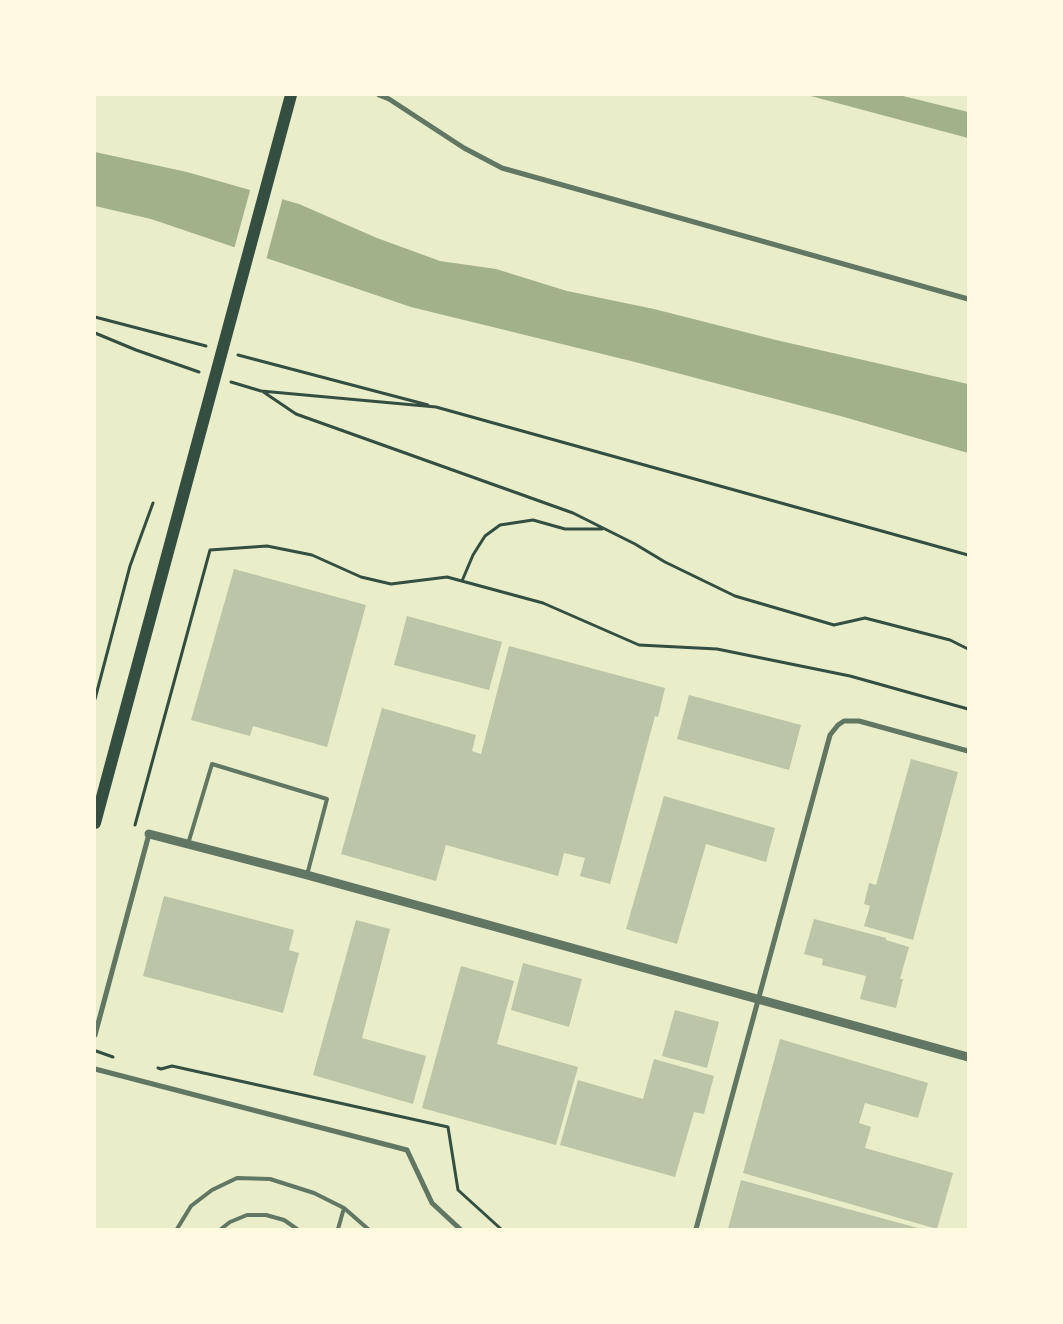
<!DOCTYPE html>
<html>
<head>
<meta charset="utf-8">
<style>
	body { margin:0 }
	#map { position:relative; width:1063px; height:1324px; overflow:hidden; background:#e9edc9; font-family:"Space Grotesk",sans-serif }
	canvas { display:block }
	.frame { position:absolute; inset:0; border:96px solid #fefae0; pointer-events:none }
</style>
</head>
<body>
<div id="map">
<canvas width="1063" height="1324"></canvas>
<div class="frame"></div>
</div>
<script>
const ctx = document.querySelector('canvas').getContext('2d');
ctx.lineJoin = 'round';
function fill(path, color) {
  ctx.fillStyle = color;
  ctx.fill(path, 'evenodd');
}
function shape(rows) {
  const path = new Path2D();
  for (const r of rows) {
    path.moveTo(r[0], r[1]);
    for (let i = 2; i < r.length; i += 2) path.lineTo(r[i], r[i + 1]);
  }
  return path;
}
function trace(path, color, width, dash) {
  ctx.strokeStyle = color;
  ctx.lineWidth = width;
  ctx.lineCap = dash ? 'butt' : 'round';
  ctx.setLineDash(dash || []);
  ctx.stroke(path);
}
fill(shape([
	[807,95,899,95,960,110,968,112,968,138],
	[95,152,187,172,299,204,377,238,440,261,496,269,567,291,654,309,776,340,968,384,968,453,844,417,635,362,411,307,151,219,95,206]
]), '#a3b18a');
fill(shape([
	[251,187,283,197,266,260,234,249]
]), '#e9edc9');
fill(shape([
	[234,569,366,605,327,747,253,726,250,736,191,720],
	[407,616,502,642,489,690,394,665],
	[509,646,665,688,658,717,655,716,610,884,580,876,585,858,564,853,558,876,446,845,436,881,341,854,382,708,476,735,472,751,481,754],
	[689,695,801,725,789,770,677,739],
	[911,759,958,772,913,940,864,926,870,906,864,904,869,883,876,885],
	[664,796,775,828,766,862,706,844,677,944,626,929],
	[164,896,294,930,289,950,299,953,283,1013,143,976],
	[814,919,886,938,886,940,909,947,900,979,903,979,896,1008,860,999,866,976,822,965,823,959,804,954],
	[356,920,390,929,362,1038,426,1056,413,1104,313,1075],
	[523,963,582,979,569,1027,511,1010],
	[461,966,514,981,497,1044,578,1067,556,1145,422,1108],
	[675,1010,719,1022,707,1068,662,1056],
	[780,1039,928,1083,918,1118,865,1103,859,1123,871,1127,865,1148,953,1173,937,1229,743,1173],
	[654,1059,714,1076,704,1114,694,1112,675,1177,560,1145,578,1080,643,1099],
	[741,1180,918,1228,918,1229,728,1229]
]), '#bcc5a7');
trace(shape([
	[95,317,206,346],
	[95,333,136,350,199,372],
	[238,355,428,405],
	[231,382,261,391,436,407,968,555],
	[262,391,296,414,573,513,635,544,665,562,735,596,834,625,865,618,950,640,968,649],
	[462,581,473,555,485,536,500,525,533,520,565,529,602,529],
	[95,699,130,566,153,503],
	[135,825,210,550,267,546,312,555,361,577,391,584,447,577,543,603,639,645,717,649,850,676,968,709],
	[96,1051,113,1057],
	[158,1068,161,1069,172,1066,448,1127,458,1190,501,1229]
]), '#344e41', 3);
trace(shape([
	[188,844,212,764,327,799,307,875],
	[177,1229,191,1206,212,1190,237,1178,270,1179,314,1193,344,1208,368,1229],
	[221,1229,230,1222,247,1215,266,1215,284,1220,297,1229],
	[338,1229,344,1208]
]), '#617663', 4);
trace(shape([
	[379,95,389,99,464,148,502,168,968,299],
	[95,1035,149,834],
	[95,1069,407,1150,432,1203,460,1229],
	[696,1229,830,735,838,725,844,721,859,721,968,751]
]), '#617663', 5);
trace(shape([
	[149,834,307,875,968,1057]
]), '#617663', 9);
trace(shape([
	[95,823,291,95]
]), '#344e41', 12);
</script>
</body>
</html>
